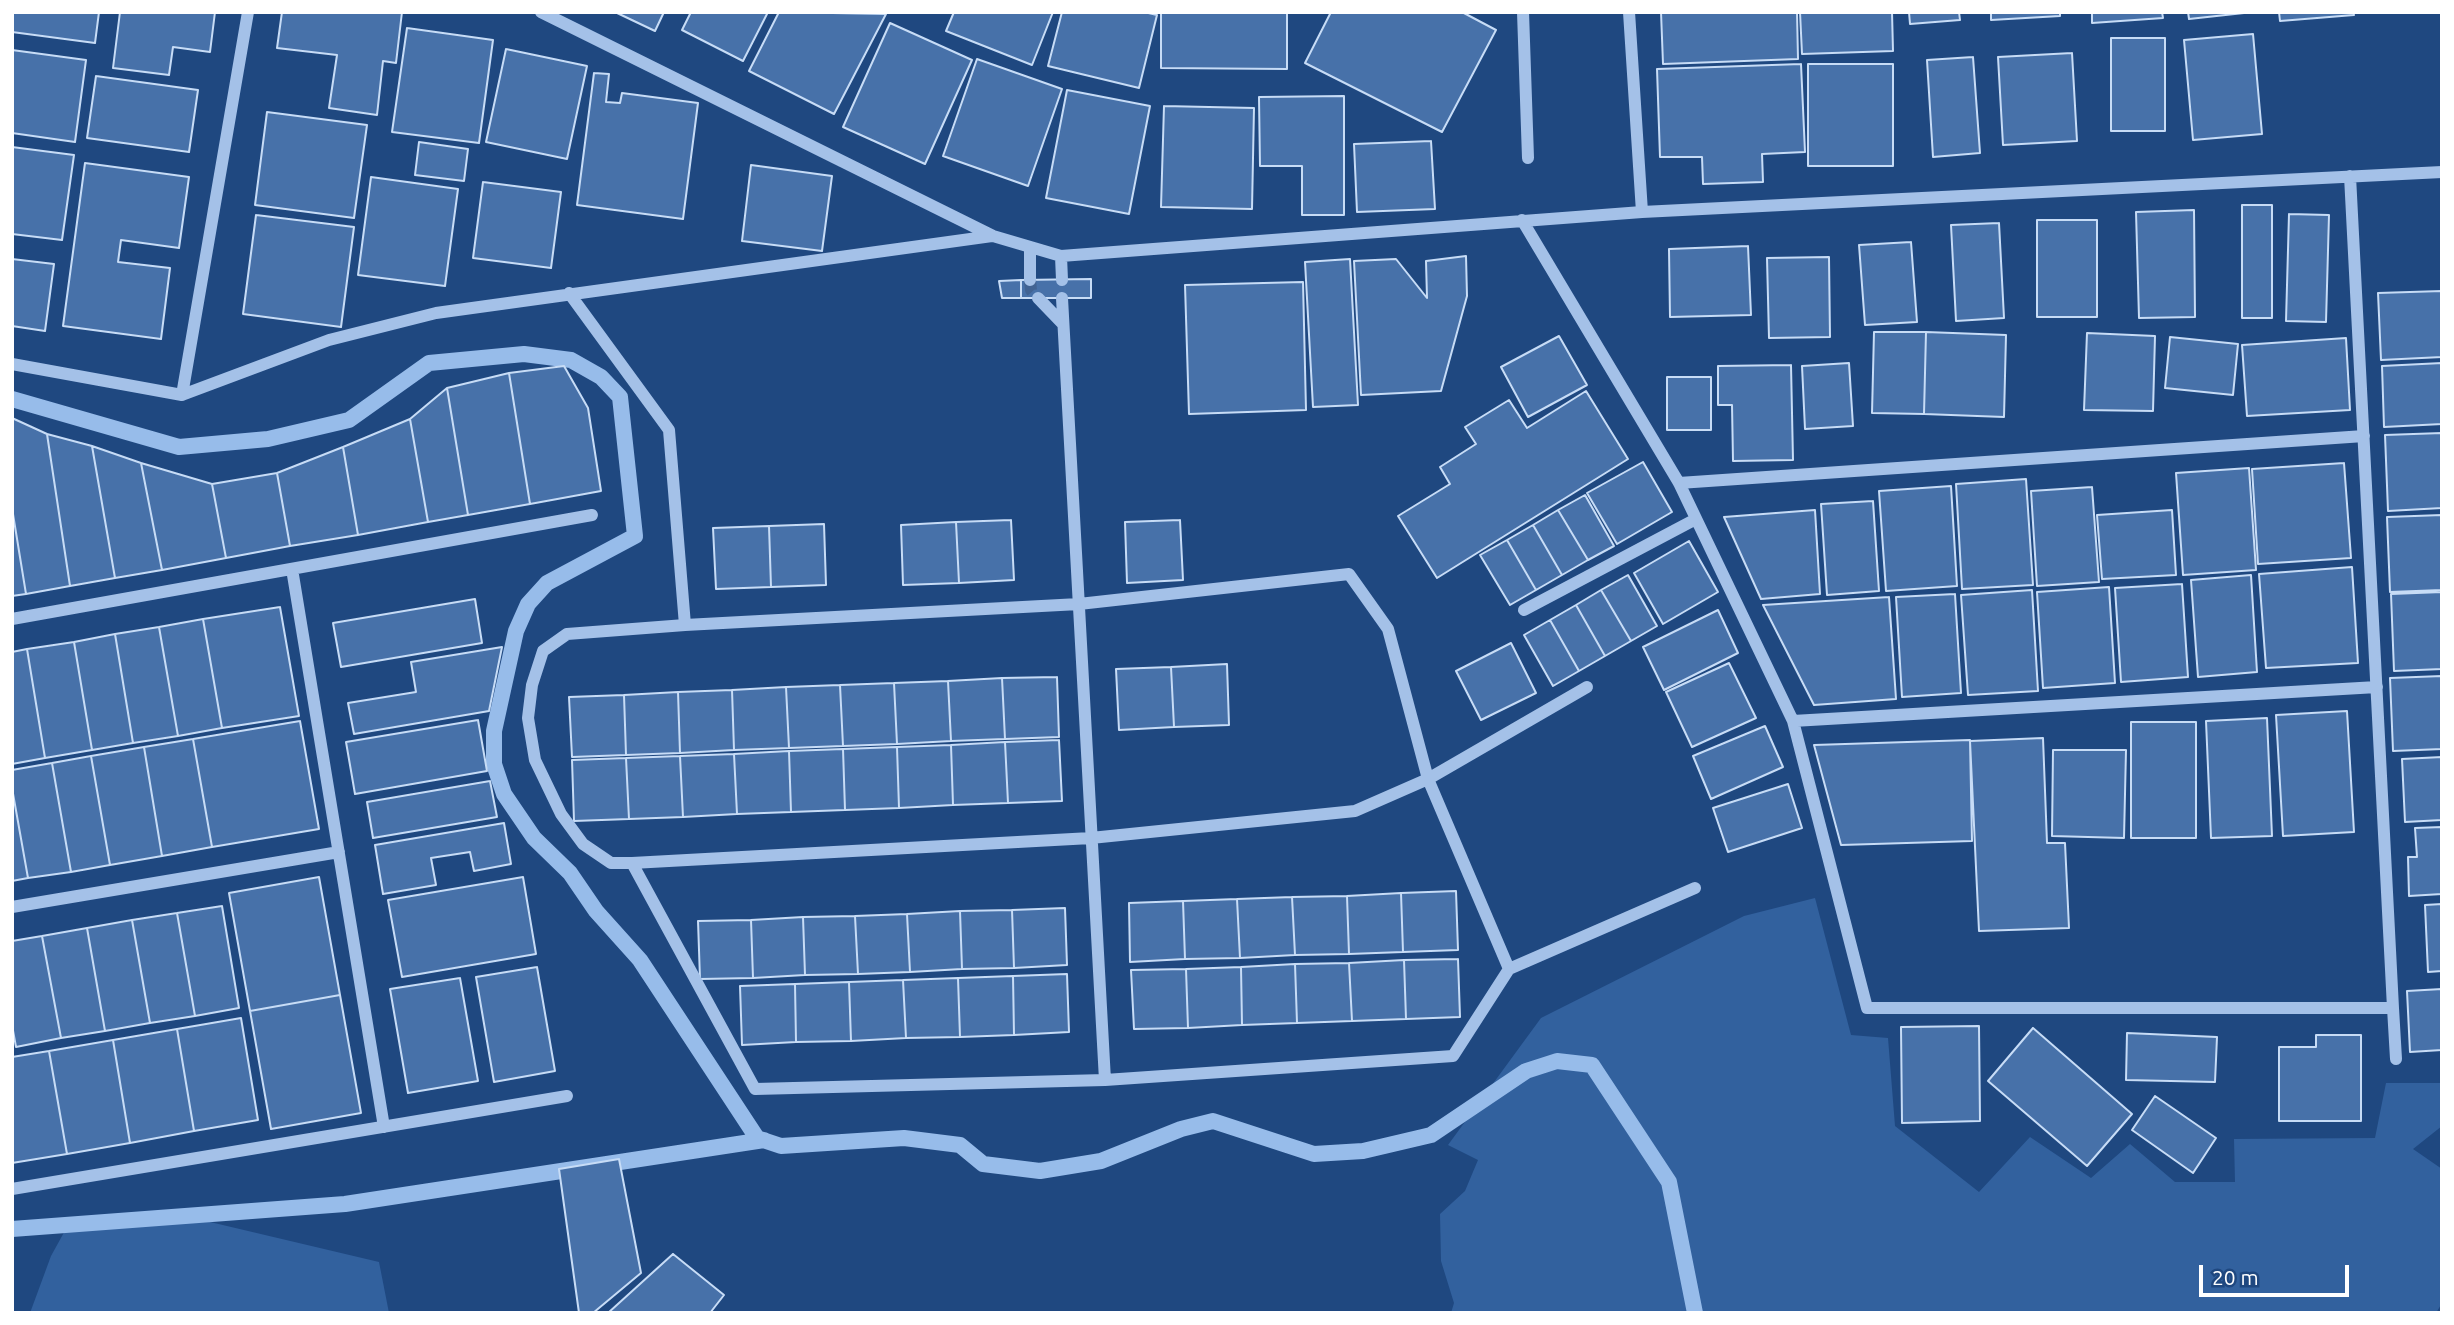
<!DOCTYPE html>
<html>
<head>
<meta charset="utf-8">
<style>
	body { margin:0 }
	#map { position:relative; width:2454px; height:1325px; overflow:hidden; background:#1f4880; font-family:Ubuntu,sans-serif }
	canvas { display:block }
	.frame { position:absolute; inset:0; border:14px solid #fff; pointer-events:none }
	.scale { position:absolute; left:2199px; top:1265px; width:150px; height:32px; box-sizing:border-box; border:4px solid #fff; border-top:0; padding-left:9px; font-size:21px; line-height:24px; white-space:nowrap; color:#fff; -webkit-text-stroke:5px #1f4880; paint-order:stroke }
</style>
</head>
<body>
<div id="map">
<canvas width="2454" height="1325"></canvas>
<div class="frame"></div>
<div class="scale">20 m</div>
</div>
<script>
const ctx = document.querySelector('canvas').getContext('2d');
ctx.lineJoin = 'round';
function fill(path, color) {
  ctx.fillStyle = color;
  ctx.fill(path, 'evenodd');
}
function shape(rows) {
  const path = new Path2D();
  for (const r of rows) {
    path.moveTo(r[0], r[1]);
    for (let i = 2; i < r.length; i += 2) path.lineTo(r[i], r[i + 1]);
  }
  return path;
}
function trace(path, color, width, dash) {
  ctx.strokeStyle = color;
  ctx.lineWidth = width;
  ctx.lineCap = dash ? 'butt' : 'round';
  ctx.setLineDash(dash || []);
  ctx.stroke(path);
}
fill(shape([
	[1815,898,1851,1035,1888,1038,1895,1126,1979,1192,2030,1137,2091,1178,2130,1144,2175,1182,2235,1182,2234,1139,2375,1138,2386,1083,2442,1083,2442,1126,2413,1149,2442,1169,2442,1303,2436,1313,1451,1313,1454,1303,1441,1261,1440,1214,1465,1191,1478,1160,1448,1145,1541,1018,1744,916],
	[189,1217,379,1262,389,1313,30,1313,51,1256,67,1227]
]), '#32619e');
trace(shape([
	[12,399,179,447,268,439,349,420,429,363,524,354,571,360,601,377,620,397,635,536,547,583,528,604,516,631,494,731,494,764,504,794,534,838,570,873,596,911,640,960,757,1138,781,1146,904,1138,960,1145,983,1164,1040,1171,1101,1161,1181,1129,1213,1121,1314,1154,1363,1151,1431,1135,1526,1071,1557,1061,1592,1065,1669,1182,1695,1313],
	[12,1229,345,1204,764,1140]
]), '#97bcea', 16);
const building = shape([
	[12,12,99,12,95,43,12,32,12,12],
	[120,12,215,12,210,52,173,47,169,75,113,68,120,12],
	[282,12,402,12,396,63,383,61,377,115,329,108,337,55,277,48,282,12],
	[615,12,664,12,655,31,615,12],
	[691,12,768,12,743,61,682,30,691,12],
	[779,12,886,14,834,114,749,71,779,12],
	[954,12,1053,12,1032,65,946,31,954,12],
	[1062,12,1144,12,1157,15,1139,88,1048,66,1062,12],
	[1161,12,1287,12,1287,69,1161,68,1161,12],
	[1331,12,1462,12,1496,30,1442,132,1305,63,1331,12],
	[1661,12,1797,12,1798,59,1663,64,1661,12],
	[1800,12,1892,12,1893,51,1802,54,1800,12],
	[1909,12,1959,12,1960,20,1910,24,1909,12],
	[1991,12,2060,12,2060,16,1991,20,1991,12],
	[2092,12,2162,12,2163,18,2092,23,2092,12],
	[2188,12,2244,12,2244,13,2189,19,2188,12],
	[2279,12,2353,12,2354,15,2280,21,2279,12],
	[890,23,972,60,925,164,843,127,890,23],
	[407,28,493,40,479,143,392,132,407,28],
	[2253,34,2262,134,2193,140,2184,40,2253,34],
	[2111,38,2165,38,2165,131,2111,131,2111,38],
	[506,49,587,66,567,159,486,142,506,49],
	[12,50,86,60,75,142,12,133,12,50],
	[2072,53,2077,141,2003,145,1998,57,2072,53],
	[1973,57,1980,153,1933,157,1927,60,1973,57],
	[977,59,1062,89,1028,186,943,156,977,59],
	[1801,64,1805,152,1762,154,1763,182,1703,184,1702,157,1660,157,1657,69,1801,64],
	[1808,64,1893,64,1893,166,1808,166,1808,64],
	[594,73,609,74,606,102,620,103,622,93,698,103,683,219,577,205,594,73],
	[96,76,198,90,189,152,87,138,96,76],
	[1067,90,1150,106,1129,214,1046,198,1067,90],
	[1344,96,1344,215,1302,215,1302,166,1260,166,1259,97,1344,96],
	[1164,106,1254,108,1252,209,1161,207,1164,106],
	[267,112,367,125,354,218,255,205,267,112],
	[1431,141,1435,209,1357,212,1354,144,1431,141],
	[419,142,468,149,464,181,415,175,419,142],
	[12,147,74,155,62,240,12,234,12,147],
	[85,163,189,177,179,248,121,240,118,262,170,268,161,339,63,326,85,163],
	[751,165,832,176,822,251,742,241,751,165],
	[371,177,458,189,445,286,358,275,371,177],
	[483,182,561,192,551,268,473,258,483,182],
	[2242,205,2272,205,2272,318,2242,318,2242,205],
	[2194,210,2195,317,2139,318,2136,212,2194,210],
	[2289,214,2329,215,2326,322,2286,321,2289,214],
	[256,215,354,227,341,327,243,314,256,215],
	[2037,220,2097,220,2097,317,2037,317,2037,220],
	[1999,223,2004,318,1956,321,1951,225,1999,223],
	[1911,242,1917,322,1865,325,1859,245,1911,242],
	[1748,246,1751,315,1670,317,1669,249,1748,246],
	[1466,256,1467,296,1441,391,1361,395,1354,261,1396,259,1427,298,1426,261,1466,256],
	[1829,257,1830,337,1769,338,1767,258,1829,257],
	[12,259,54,264,45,331,12,326,12,259],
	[1350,259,1358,405,1313,407,1305,262,1350,259],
	[1091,279,1091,298,1021,298,1021,280,1091,279],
	[1021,280,1021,298,1002,298,999,281,1021,280],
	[1303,282,1306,410,1189,414,1185,285,1303,282],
	[2442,291,2442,357,2381,360,2378,293,2442,291],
	[1874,332,1926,332,1924,414,1872,413,1874,332],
	[1926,332,2006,335,2004,417,1924,414,1926,332],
	[2087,333,2155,336,2153,411,2084,410,2087,333],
	[1559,336,1587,385,1528,417,1501,367,1559,336],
	[2170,337,2238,344,2233,395,2165,388,2170,337],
	[2346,338,2350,410,2247,416,2242,345,2346,338],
	[1849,363,1853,426,1805,429,1802,366,1849,363],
	[2442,363,2442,424,2384,427,2382,366,2442,363],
	[1791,365,1793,460,1733,461,1732,405,1718,405,1718,366,1791,365],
	[564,366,588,408,601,491,530,504,509,373,564,366],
	[509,373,530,504,468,515,447,388,509,373],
	[1667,377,1711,377,1711,430,1667,430,1667,377],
	[447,388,468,515,428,522,410,419,447,388],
	[1586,391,1628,459,1437,578,1398,516,1450,484,1440,467,1476,444,1465,427,1509,400,1527,428,1586,391],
	[12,418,47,434,70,586,26,594,12,508,12,418],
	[410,419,428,522,358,535,343,447,410,419],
	[2442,433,2442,508,2388,511,2385,435,2442,433],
	[47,434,92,446,115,578,70,586,47,434],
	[92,446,141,463,162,570,115,578,92,446],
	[343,447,358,535,290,546,277,473,343,447],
	[1643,462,1672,512,1617,544,1587,493,1643,462],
	[141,463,212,484,226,558,162,570,141,463],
	[2344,463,2351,558,2258,564,2252,469,2344,463],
	[2249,468,2256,570,2183,575,2176,473,2249,468],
	[277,473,290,546,226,558,212,484,277,473],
	[2026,479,2033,585,1962,589,1956,484,2026,479],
	[1951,486,1957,586,1886,591,1879,491,1951,486],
	[2092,487,2099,582,2037,586,2031,491,2092,487],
	[1585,495,1614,546,1588,560,1558,510,1585,495],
	[1873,501,1879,591,1827,595,1821,504,1873,501],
	[12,508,26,594,12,596,12,508],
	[1558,510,1588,560,1562,575,1533,525,1558,510],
	[1815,510,1820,594,1761,599,1724,517,1815,510],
	[2172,510,2176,575,2102,579,2097,515,2172,510],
	[2442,515,2442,590,2390,592,2387,517,2442,515],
	[1011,520,1014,580,959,583,956,522,1011,520],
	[1180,520,1183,580,1127,583,1125,522,1180,520],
	[956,522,959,583,903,585,901,525,956,522],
	[824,524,826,585,771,587,769,526,824,524],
	[1533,525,1562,575,1536,590,1507,540,1533,525],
	[769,526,771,587,716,589,713,528,769,526],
	[1507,540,1536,590,1510,605,1480,555,1507,540],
	[1689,541,1718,592,1663,624,1634,573,1689,541],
	[2352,567,2358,663,2266,668,2259,574,2352,567],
	[1628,575,1657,626,1631,641,1601,590,1628,575],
	[2251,575,2257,672,2198,677,2191,580,2251,575],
	[2182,584,2188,677,2121,682,2115,588,2182,584],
	[2109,587,2115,683,2043,688,2037,592,2109,587],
	[1601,590,1631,641,1605,656,1576,605,1601,590],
	[2032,590,2038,691,1968,695,1961,595,2032,590],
	[2442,592,2442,669,2394,671,2391,594,2442,592],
	[1955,594,1961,693,1902,697,1896,597,1955,594],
	[1889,597,1896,699,1814,705,1763,605,1889,597],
	[475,599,482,643,341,667,333,623,475,599],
	[1576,605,1605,656,1579,671,1550,620,1576,605],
	[280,607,299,716,222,728,203,619,280,607],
	[1718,610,1738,653,1664,690,1643,647,1718,610],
	[203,619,222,728,178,736,159,627,203,619],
	[1550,620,1579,671,1553,686,1524,635,1550,620],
	[159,627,178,736,133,743,115,634,159,627],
	[115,634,133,743,92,750,74,642,115,634],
	[74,642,92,750,45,758,27,649,74,642],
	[1511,643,1536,693,1481,720,1456,671,1511,643],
	[502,647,489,711,354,734,348,703,416,692,411,662,502,647],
	[27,649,45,758,12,764,12,652,27,649],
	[1729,663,1756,718,1692,747,1666,692,1729,663],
	[1227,664,1229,725,1174,727,1171,667,1227,664],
	[1171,667,1174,727,1119,730,1116,669,1171,667],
	[2442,676,2442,749,2393,751,2390,678,2442,676],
	[1057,677,1059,737,1005,739,1002,678,1057,677],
	[1002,678,1005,739,951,741,948,681,1002,678],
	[948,681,951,741,897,744,894,683,948,681],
	[894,683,897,744,843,746,840,685,894,683],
	[840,685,843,746,789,748,786,687,840,685],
	[786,687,789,748,734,750,732,690,786,687],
	[732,690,734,750,680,753,678,692,732,690],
	[678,692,680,753,626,755,624,695,678,692],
	[624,695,626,755,572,757,569,697,624,695],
	[2347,711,2354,832,2283,836,2276,715,2347,711],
	[2267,718,2272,836,2211,838,2206,721,2267,718],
	[478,720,487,771,355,794,346,742,478,720],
	[300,721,319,829,212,847,193,739,300,721],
	[2131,722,2196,722,2196,838,2131,838,2131,722],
	[1765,726,1783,767,1711,799,1693,756,1765,726],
	[2043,738,2047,843,2065,843,2069,928,1979,931,1970,741,2043,738],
	[193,739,212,847,162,856,144,747,193,739],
	[1059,740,1062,801,1008,803,1005,742,1059,740],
	[1970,740,1972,841,1841,845,1814,745,1970,740],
	[1005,742,1008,803,953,805,951,745,1005,742],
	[951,745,953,805,899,808,897,747,951,745],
	[144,747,162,856,110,865,91,756,144,747],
	[897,747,899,808,845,810,843,749,897,747],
	[843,749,845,810,791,812,789,751,843,749],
	[2053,750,2126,750,2124,838,2052,836,2053,750],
	[789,751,791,812,737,814,734,754,789,751],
	[734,754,737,814,683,817,680,756,734,754],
	[91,756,110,865,71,872,52,763,91,756],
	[680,756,683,817,629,819,626,758,680,756],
	[2442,757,2442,820,2405,822,2402,759,2442,757],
	[626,758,629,819,574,821,572,760,626,758],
	[52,763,71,872,28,878,12,788,12,770,52,763],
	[490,781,497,817,373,838,367,802,490,781],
	[1788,784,1802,828,1728,852,1713,808,1788,784],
	[12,788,28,878,12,881,12,788],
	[504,823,511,864,474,871,470,852,431,858,436,885,383,894,375,845,504,823],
	[2442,827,2442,894,2409,896,2408,857,2417,857,2415,828,2442,827],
	[319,877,340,995,250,1011,229,893,319,877],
	[523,877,536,954,402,977,388,900,523,877],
	[1456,891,1458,950,1403,952,1401,893,1456,891],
	[1401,893,1403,952,1349,954,1347,896,1401,893],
	[1347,896,1349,954,1295,955,1292,897,1347,896],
	[1292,897,1295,955,1240,958,1237,899,1292,897],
	[1237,899,1240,958,1185,959,1183,901,1237,899],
	[1183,901,1185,959,1130,962,1129,903,1183,901],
	[2442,904,2442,971,2428,972,2425,905,2442,904],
	[222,906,239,1008,195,1016,177,913,222,906],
	[1065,908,1067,965,1014,968,1012,910,1065,908],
	[1012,910,1014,968,962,969,960,911,1012,910],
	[960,911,962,969,910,972,907,914,960,911],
	[177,913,195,1016,150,1023,132,920,177,913],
	[907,914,910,972,858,974,855,916,907,914],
	[855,916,858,974,805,975,803,917,855,916],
	[803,917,805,975,753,978,751,920,803,917],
	[132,920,150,1023,105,1031,87,928,132,920],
	[751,920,753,978,700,979,698,921,751,920],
	[87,928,105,1031,61,1038,42,936,87,928],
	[42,936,61,1038,16,1047,12,1025,12,941,42,936],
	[1458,959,1460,1017,1406,1019,1404,960,1458,959],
	[1404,960,1406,1019,1352,1021,1349,963,1404,960],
	[1349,963,1352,1021,1297,1023,1295,964,1349,963],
	[1295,964,1297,1023,1242,1025,1241,967,1295,964],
	[537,967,555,1071,494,1082,476,977,537,967],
	[1241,967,1242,1025,1188,1028,1186,969,1241,967],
	[1186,969,1188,1028,1134,1029,1131,970,1186,969],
	[1067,974,1069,1032,1014,1035,1013,976,1067,974],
	[1013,976,1014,1035,960,1037,958,978,1013,976],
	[460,978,478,1081,408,1093,390,989,460,978],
	[958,978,960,1037,906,1038,903,980,958,978],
	[903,980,906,1038,851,1041,849,982,903,980],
	[849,982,851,1041,796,1042,795,984,849,982],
	[795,984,796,1042,742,1045,740,986,795,984],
	[2442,989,2442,1050,2410,1052,2407,991,2442,989],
	[340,995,361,1113,271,1129,250,1011,340,995],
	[241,1018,258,1120,194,1131,177,1029,241,1018],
	[1979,1026,1980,1121,1902,1123,1901,1027,1979,1026],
	[2033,1028,2132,1114,2087,1166,1988,1081,2033,1028],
	[177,1029,194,1131,130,1143,113,1040,177,1029],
	[2127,1033,2217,1037,2215,1082,2126,1080,2127,1033],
	[2316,1035,2361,1035,2361,1121,2279,1121,2279,1047,2316,1047,2316,1035],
	[113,1040,130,1143,67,1154,49,1051,113,1040],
	[49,1051,67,1154,12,1163,12,1057,49,1051],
	[2155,1096,2216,1138,2193,1173,2132,1130,2155,1096],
	[619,1159,641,1273,593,1313,579,1313,559,1169,619,1159],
	[673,1254,724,1295,710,1313,608,1313,673,1254]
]);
fill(building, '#4771a9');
trace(building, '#c7dcf6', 2);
trace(shape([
	[1030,280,1031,290,1038,298]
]), '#416393', 12, [12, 6]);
trace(shape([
	[541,12,993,236,1061,256,1642,212,2442,172],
	[1523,12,1528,158],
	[1629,12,1642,212],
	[1522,220,1679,483,1793,721,1867,1008,2393,1008,2350,176],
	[1030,247,1030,280],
	[1061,256,1062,280],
	[569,293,669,430,685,625,567,634,543,651,532,685,528,718,535,760,561,814,583,844,611,863,632,863,755,1089,1105,1080,1453,1056,1509,969],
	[1038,298,1063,324],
	[1062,298,1105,1080],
	[12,364,182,395,329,340,436,313,992,236],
	[182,395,248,12],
	[1679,483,2364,436],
	[292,569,384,1127],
	[1524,610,1696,519],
	[12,619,592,515],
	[685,625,1079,604,1349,574,1388,629,1428,779,1587,687],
	[1793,721,2377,687],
	[632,863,1091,838,1355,811,1428,779,1509,969,1695,888],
	[12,907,339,852],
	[2393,1008,2396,1059],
	[12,1189,567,1096]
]), '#a4c1e8', 12);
</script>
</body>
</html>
